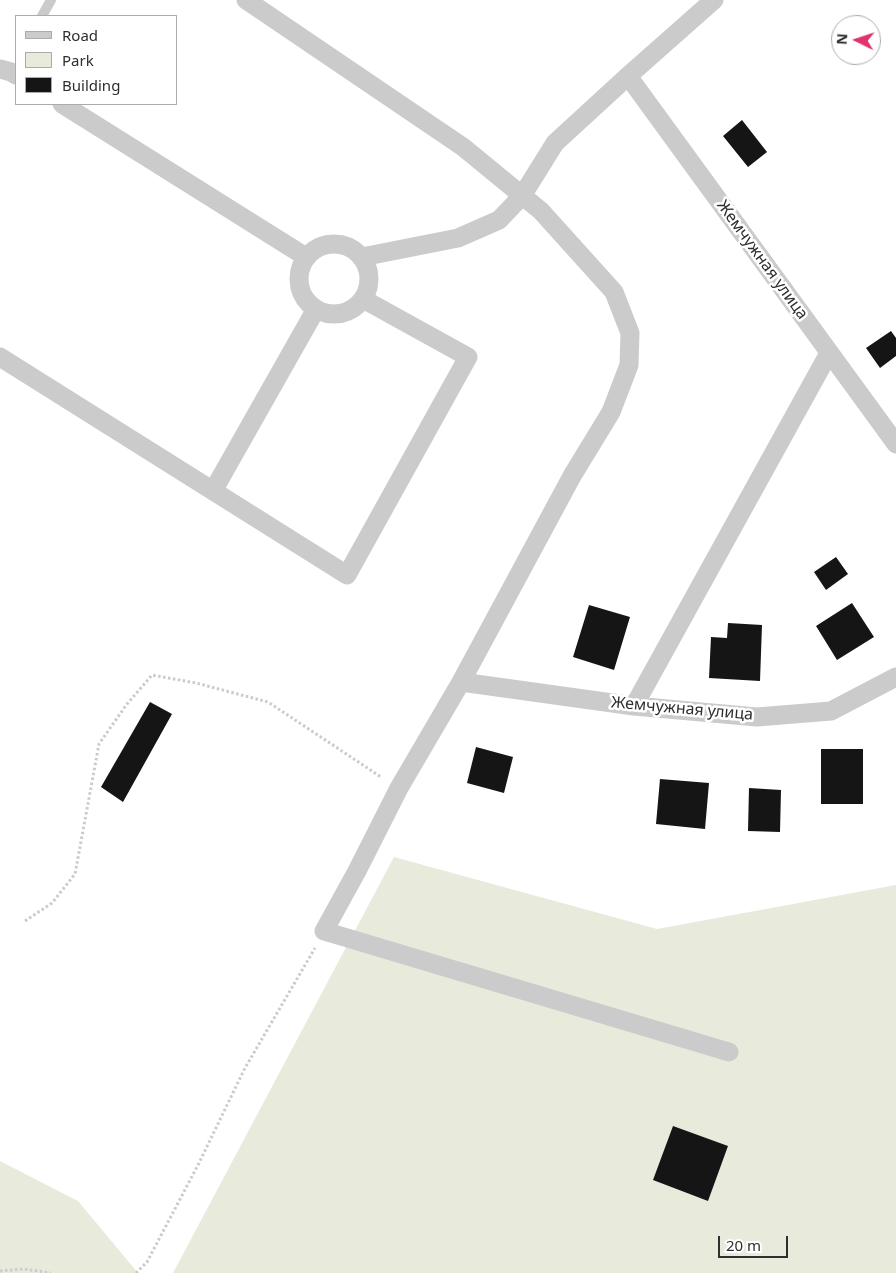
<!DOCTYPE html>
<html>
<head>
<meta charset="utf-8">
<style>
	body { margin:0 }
	#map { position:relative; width:896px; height:1273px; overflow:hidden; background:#fff; font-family:"Noto Sans",sans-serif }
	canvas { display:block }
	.legend { position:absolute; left:15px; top:15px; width:162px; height:90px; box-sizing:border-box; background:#fff; border:1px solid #ababab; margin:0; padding:6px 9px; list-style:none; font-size:15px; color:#2e2e2e }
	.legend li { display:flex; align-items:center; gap:10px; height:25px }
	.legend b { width:25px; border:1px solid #ababab }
	.north { position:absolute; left:831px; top:15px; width:50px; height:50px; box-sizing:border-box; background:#fff; border:1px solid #ababab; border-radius:50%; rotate:274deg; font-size:14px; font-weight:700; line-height:20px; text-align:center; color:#2e2e2e }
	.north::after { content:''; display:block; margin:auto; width:18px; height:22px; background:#e1346d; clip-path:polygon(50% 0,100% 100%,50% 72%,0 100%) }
	.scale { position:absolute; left:718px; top:1236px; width:70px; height:22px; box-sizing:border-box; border:2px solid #2e2e2e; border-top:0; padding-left:6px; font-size:15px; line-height:18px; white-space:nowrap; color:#2e2e2e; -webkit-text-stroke:4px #fff; paint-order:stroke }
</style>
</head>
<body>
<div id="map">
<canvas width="896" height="1273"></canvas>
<ul class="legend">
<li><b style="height:6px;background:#cbcbcb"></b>Road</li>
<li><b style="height:14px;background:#e8ebdc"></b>Park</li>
<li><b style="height:14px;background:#151515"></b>Building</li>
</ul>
<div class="north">N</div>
<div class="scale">20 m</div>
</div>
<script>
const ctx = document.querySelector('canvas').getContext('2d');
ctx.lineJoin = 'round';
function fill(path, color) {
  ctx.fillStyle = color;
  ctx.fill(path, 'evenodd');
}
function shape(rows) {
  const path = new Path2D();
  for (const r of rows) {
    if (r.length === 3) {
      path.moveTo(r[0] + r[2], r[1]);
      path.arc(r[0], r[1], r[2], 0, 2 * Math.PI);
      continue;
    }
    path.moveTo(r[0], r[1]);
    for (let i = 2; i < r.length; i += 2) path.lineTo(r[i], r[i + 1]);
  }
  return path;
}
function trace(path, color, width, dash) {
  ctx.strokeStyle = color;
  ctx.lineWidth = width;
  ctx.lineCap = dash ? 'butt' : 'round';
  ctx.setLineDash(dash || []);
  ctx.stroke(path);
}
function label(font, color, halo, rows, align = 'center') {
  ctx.font = font + ' "Noto Sans",sans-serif';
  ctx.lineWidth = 5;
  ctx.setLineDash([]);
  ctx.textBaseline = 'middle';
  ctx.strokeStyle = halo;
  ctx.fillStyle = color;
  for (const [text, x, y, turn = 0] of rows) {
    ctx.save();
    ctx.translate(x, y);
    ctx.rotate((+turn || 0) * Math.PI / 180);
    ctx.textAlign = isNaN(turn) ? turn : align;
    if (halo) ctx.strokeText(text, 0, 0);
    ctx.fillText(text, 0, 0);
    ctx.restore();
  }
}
fill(shape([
	[394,857,657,929,896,885,896,1273,173,1273],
	[0,1161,78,1201,138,1273,0,1273]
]), '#e8ebdc');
fill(shape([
	[742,120,767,152,748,167,723,136],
	[891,331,896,338,896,356,880,368,866,348],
	[836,557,848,574,826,590,814,572],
	[852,603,874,637,837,660,816,626],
	[589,605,630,617,614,670,573,657],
	[728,623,762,625,760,681,709,678,711,637,727,638],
	[150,702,172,714,123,802,101,787],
	[476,747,513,757,504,793,467,783],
	[821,749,863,749,863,804,821,804],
	[660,779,709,783,705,829,656,824],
	[749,788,781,790,780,832,748,831],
	[673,1126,728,1146,708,1201,653,1180]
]), '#151515');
trace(shape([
	[25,921,52,903,75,874,99,744,127,704,152,675,196,683,268,702,381,777],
	[0,1271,24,1269,51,1273],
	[136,1273,147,1262,198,1165,245,1068,315,948]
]), '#cbcbcb', 3, [2.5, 2.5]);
trace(shape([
	[42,16,51,0]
]), '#cbcbcb', 10);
trace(shape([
	[246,0,463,147,541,211,614,292,630,333,629,365,611,412,572,476,461,682,399,788,357,871,324,931,729,1052],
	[0,69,11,72,16,75],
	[628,76,896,444],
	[62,104,306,257],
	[334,279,35],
	[362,257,458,238,499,220,522,196,555,143,628,76,714,0],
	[0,357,347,575,468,357,363,299],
	[213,491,316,309],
	[461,682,634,706,757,717,831,711,896,677],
	[634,706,829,353]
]), '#cbcbcb', 19);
label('16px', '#2e2e2e', '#fff', [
	["Жемчужная улица",762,260,54],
	["Жемчужная улица",682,709,5]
]);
</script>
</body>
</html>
